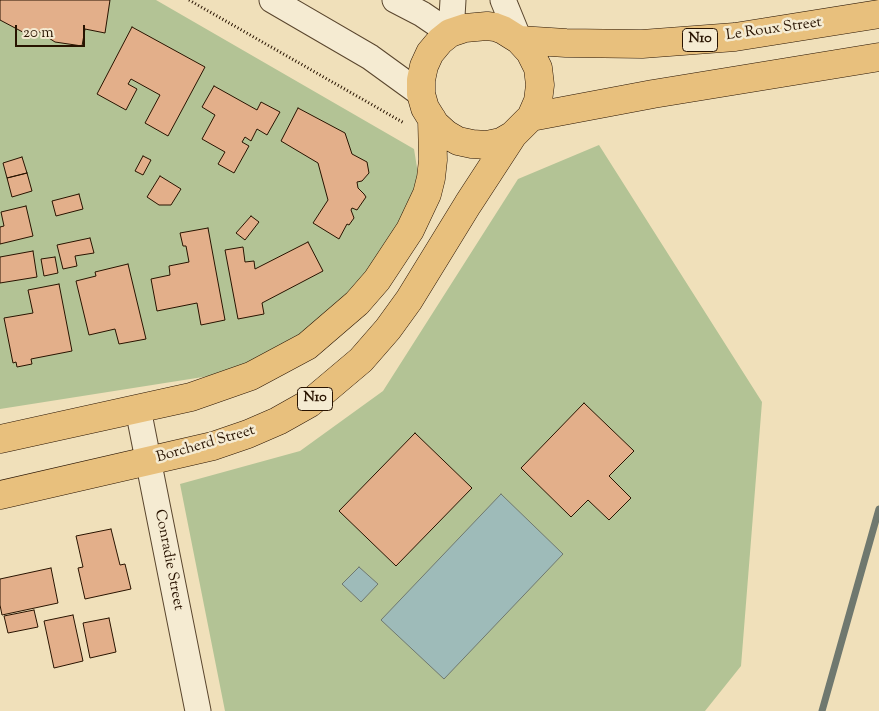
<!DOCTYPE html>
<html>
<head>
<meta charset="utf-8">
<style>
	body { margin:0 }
	#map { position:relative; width:879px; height:711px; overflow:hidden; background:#f0e0ba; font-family:"Sorts Mill Goudy",serif }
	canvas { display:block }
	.scale { position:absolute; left:15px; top:25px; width:70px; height:22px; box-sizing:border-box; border:2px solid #281300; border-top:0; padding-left:6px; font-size:15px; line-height:18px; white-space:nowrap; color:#281300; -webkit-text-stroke:4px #f5ebd2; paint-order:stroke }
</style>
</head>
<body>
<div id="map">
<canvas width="879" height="711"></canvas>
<div class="scale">20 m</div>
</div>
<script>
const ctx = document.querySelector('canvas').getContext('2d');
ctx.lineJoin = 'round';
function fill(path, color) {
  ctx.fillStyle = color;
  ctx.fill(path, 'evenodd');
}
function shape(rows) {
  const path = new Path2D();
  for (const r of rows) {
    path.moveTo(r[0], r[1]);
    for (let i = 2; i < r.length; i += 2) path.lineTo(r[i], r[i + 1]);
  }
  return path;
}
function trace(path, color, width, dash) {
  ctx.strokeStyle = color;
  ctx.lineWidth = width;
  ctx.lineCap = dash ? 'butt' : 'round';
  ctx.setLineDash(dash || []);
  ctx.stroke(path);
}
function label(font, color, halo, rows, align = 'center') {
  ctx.font = font + ' "Sorts Mill Goudy",serif';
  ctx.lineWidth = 5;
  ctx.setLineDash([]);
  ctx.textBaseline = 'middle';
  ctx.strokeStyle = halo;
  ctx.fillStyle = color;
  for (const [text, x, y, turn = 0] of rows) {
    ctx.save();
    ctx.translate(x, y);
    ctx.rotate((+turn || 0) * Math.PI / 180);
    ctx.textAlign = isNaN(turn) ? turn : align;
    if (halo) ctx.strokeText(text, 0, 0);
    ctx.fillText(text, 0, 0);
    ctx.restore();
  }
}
fill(shape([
	[0,0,156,0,414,149,419,180,407,211,368,269,336,307,297,339,222,374,0,409],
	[599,145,762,402,741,666,705,711,225,711,180,484,300,451,383,391,518,179]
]), '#b3c395');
const water = shape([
	[501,494,563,554,444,679,381,620,501,494],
	[359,567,378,584,361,602,342,584,359,567]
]);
fill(water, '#9ebbb9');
trace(water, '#6f786f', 1);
trace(shape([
	[822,711,879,509]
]), '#6f786f', 7);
const building = shape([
	[0,0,110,0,105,33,85,29,82,46,55,42,38,31,34,38,0,20,0,0],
	[132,27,205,67,168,136,145,123,160,95,131,79,128,84,137,89,126,110,97,94,132,27],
	[214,86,257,110,261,102,280,112,267,135,257,129,251,141,245,137,242,142,249,146,234,173,218,164,225,152,202,139,215,115,202,107,214,86],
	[298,108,345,133,352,154,367,162,369,173,362,181,357,182,358,188,364,194,366,197,357,210,352,208,351,210,354,218,349,225,347,224,339,239,313,223,328,200,318,163,281,141,298,108],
	[143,156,151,160,143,175,135,171,143,156],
	[22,157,27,173,7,178,3,163,22,157],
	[27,173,32,191,12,197,7,178,27,173],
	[160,176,181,189,171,205,159,205,147,197,160,176],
	[79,194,83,209,56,216,52,201,79,194],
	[26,206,33,236,0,244,0,227,4,226,1,212,26,206],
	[251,216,259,222,245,240,236,233,251,216],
	[208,228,225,320,201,325,197,303,157,311,151,279,170,275,169,266,189,262,186,246,183,246,180,233,208,228],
	[90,238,94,253,75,256,77,266,63,269,57,245,90,238],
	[308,242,323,271,262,303,264,314,238,319,225,250,243,247,245,262,254,261,255,269,308,242],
	[33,251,37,277,0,283,0,257,33,251],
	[55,257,58,273,44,276,41,259,55,257],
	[128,264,146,339,119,344,115,329,89,335,76,281,96,276,95,272,128,264],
	[59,284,72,351,31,359,32,364,17,367,16,362,13,363,4,318,33,313,28,290,59,284],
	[584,403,634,451,609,476,631,498,609,520,588,500,571,517,521,468,584,403],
	[415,433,472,488,396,566,339,511,415,433],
	[111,529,120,565,125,564,131,589,85,599,78,568,83,567,76,536,111,529],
	[51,568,58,603,2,615,0,605,0,579,51,568],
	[34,610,38,627,8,633,4,616,34,610],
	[73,615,83,661,54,668,44,621,73,615],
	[109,618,116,652,90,658,83,623,109,618]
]);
fill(building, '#e3af8a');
trace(building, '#281300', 1);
const minor = shape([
	[272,0,370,57,421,94],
	[395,0,422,14,450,33],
	[503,0,519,39],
	[451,33,453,0],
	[138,409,198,711]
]);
const highway = shape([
	[519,40,530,52,538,68,540,85,538,101,531,117,513,135,501,142,487,145,472,144,458,141,446,134,435,124,425,108,421,94,421,80,424,66,430,53,440,41,450,33,465,28,487,26,495,27,503,30,519,40,566,43,642,44,735,37,879,14],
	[531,117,653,94,879,57],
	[0,439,191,397,251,376,307,346,357,303,377,280,410,230,427,194,431,178,433,160,432,119],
	[0,495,213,446,248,434,278,421,310,403,361,360,388,329,409,300,468,204,513,135]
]);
trace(minor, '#5a462e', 27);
trace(highway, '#281300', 29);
trace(shape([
	[189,0,404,123]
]), '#281300', 3, [1, 2.5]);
trace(minor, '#f5ebd2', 25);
trace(highway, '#e8c07d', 28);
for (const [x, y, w] of [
	[700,40,35],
	[315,399,35]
]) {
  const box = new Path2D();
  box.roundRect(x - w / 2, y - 11.5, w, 23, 4);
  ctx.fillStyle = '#f5ebd2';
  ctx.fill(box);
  trace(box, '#281300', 1);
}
label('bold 14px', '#281300', null, [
	["N10",700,40],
	["N10",315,399]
]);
label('15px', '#281300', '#f5ebd2', [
	["Le Roux Street",774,30,-8],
	["Borcherd Street",206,445,-16],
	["Conradie Street",168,560,79]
]);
</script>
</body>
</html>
